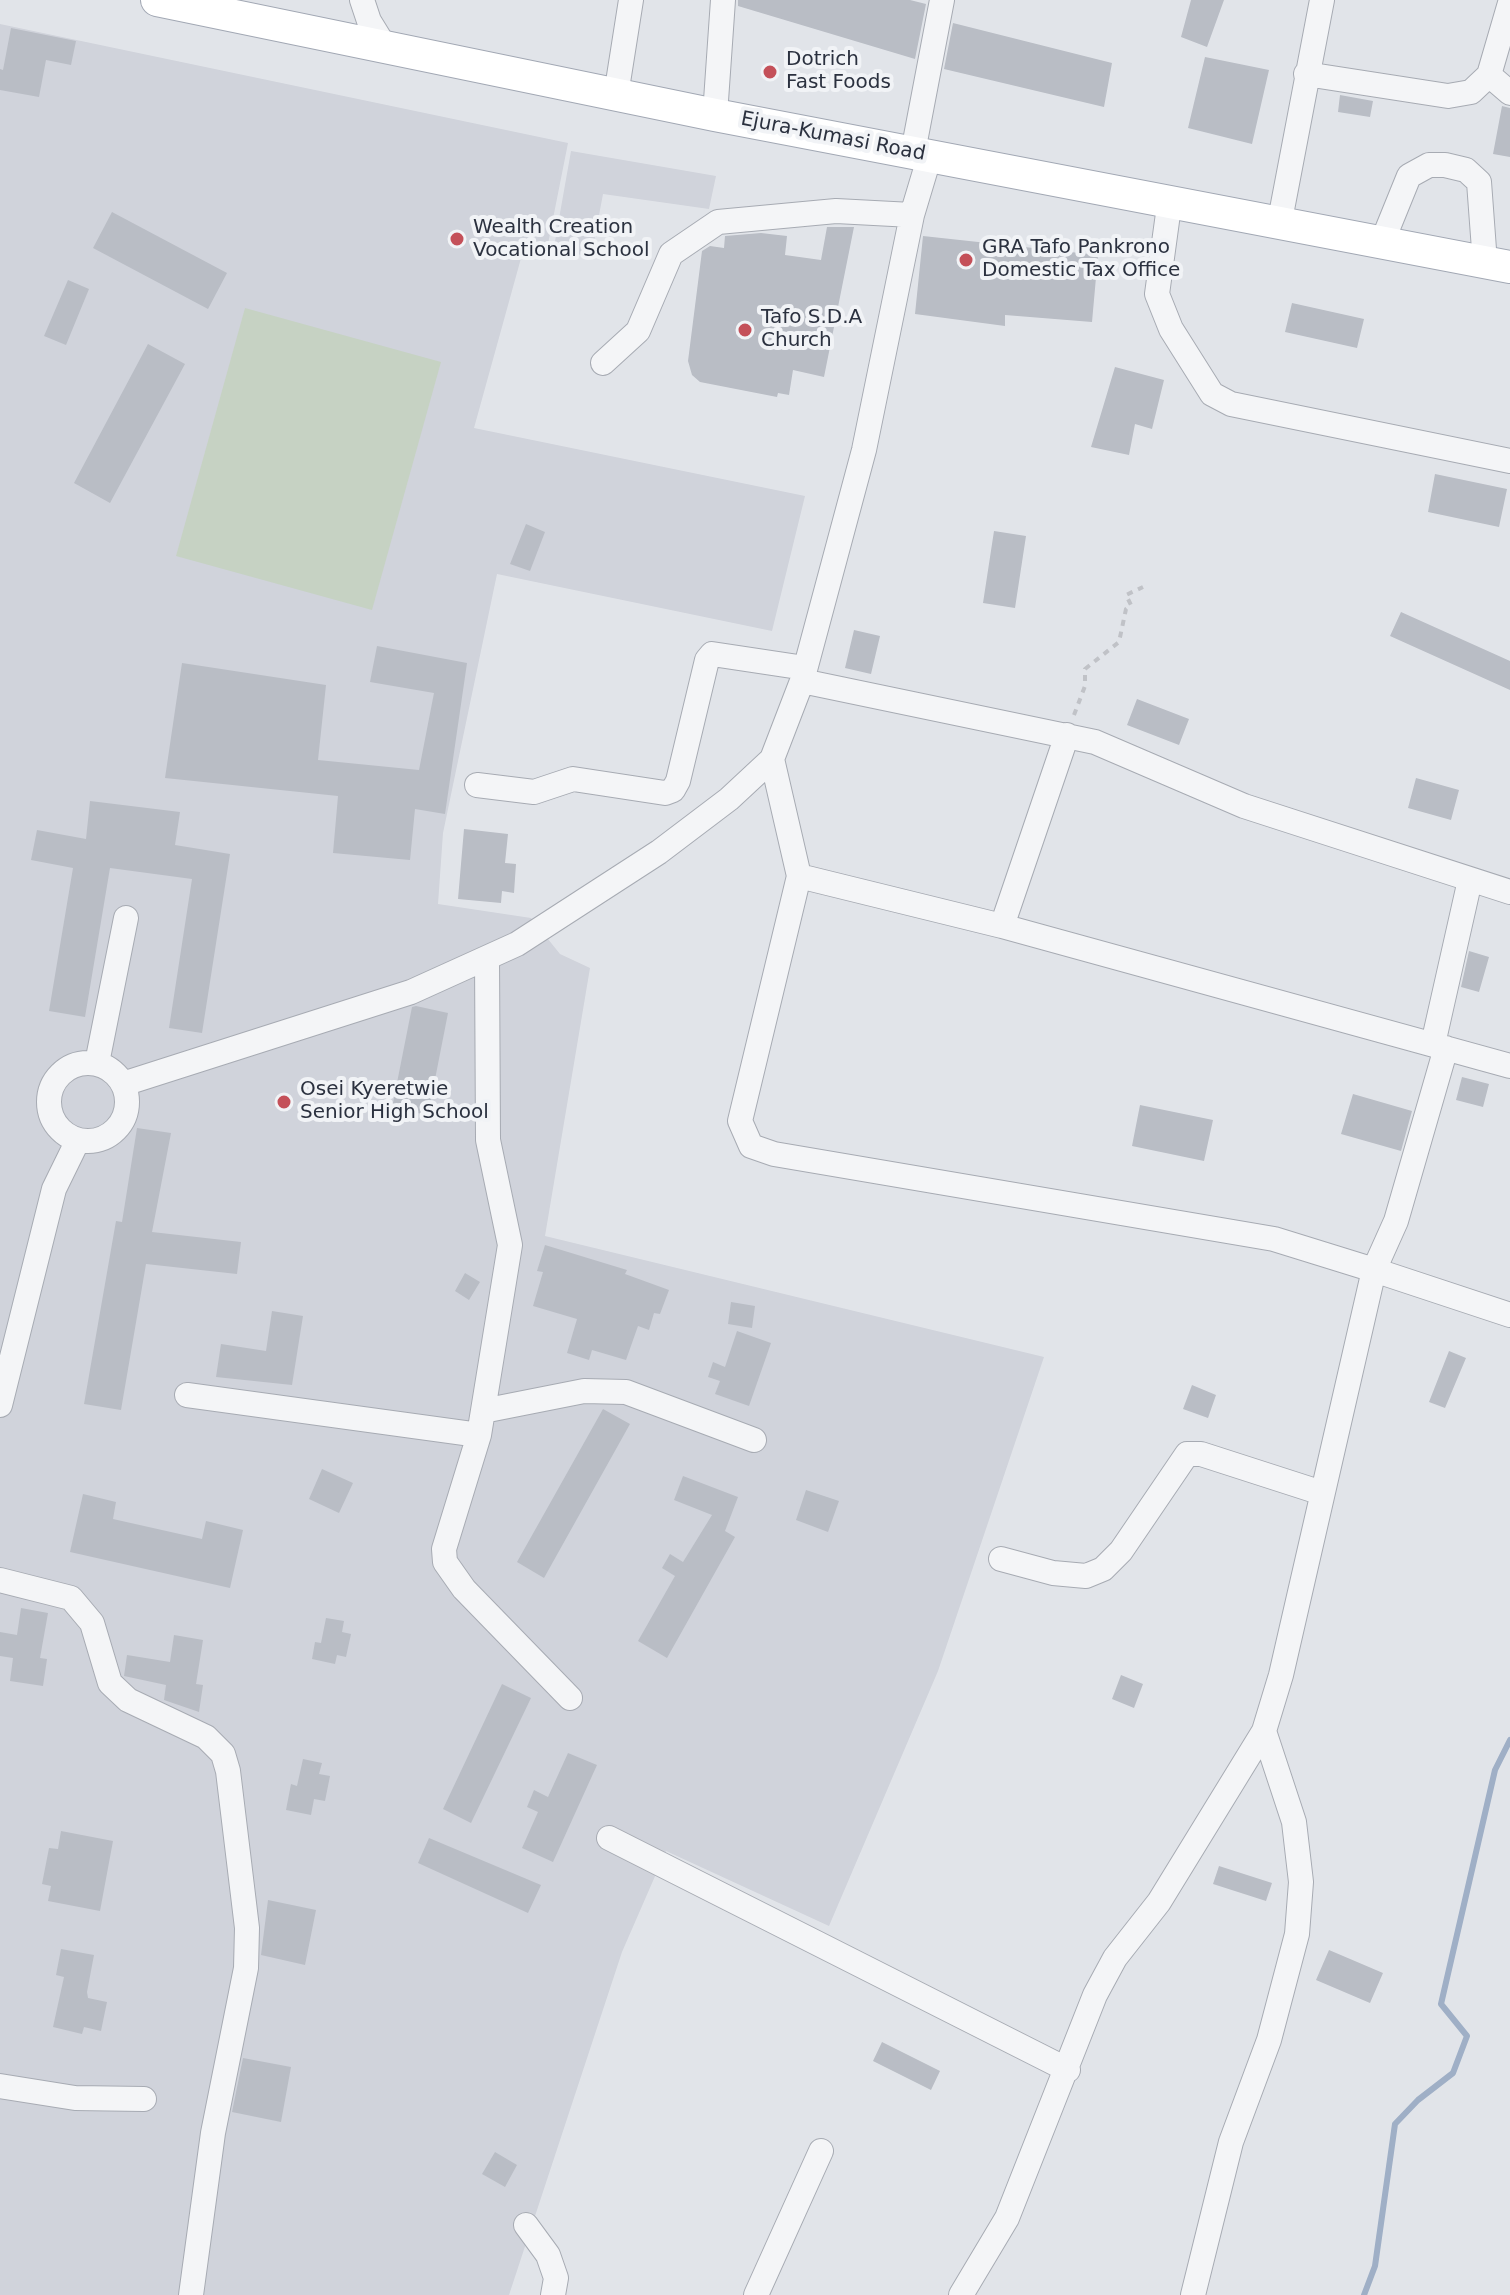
<!DOCTYPE html>
<html>
<head>
<meta charset="utf-8">
<style>
	body { margin:0 }
	canvas { display:block; background:#e1e4e9 }
</style>
</head>
<body>
<canvas width="1510" height="2295"></canvas>
<script>
const ctx = document.querySelector('canvas').getContext('2d');
ctx.lineJoin = 'round';
function fill(path, color) {
  ctx.fillStyle = color;
  ctx.fill(path, 'evenodd');
}
function shape(rows) {
  const path = new Path2D();
  for (const r of rows) {
    if (r.length === 3) {
      path.moveTo(r[0] + r[2], r[1]);
      path.arc(r[0], r[1], r[2], 0, 2 * Math.PI);
      continue;
    }
    path.moveTo(r[0], r[1]);
    for (let i = 2; i < r.length; i += 2) path.lineTo(r[i], r[i + 1]);
  }
  return path;
}
function trace(path, color, width, dash) {
  ctx.strokeStyle = color;
  ctx.lineWidth = width;
  ctx.lineCap = dash ? 'butt' : 'round';
  ctx.setLineDash(dash || []);
  ctx.stroke(path);
}
function label(font, color, halo, rows, align = 'center') {
  ctx.font = font + ' "DejaVu Sans",sans-serif';
  ctx.lineWidth = 8;
  ctx.setLineDash([]);
  ctx.textBaseline = 'middle';
  ctx.strokeStyle = halo;
  ctx.fillStyle = color;
  for (const [text, x, y, turn = 0] of rows) {
    ctx.save();
    ctx.translate(x, y);
    ctx.rotate((+turn || 0) * Math.PI / 180);
    ctx.textAlign = isNaN(turn) ? turn : align;
    if (halo) ctx.strokeText(text, 0, 0);
    ctx.fillText(text, 0, 0);
    ctx.restore();
  }
}
fill(shape([
	[0,24,568,143,546,254,523,251,474,428,805,496,772,631,497,574,443,833,438,904,531,918,560,954,590,968,545,1236,1044,1357,938,1671,829,1926,666,1851,622,1952,509,2295,0,2295],
	[571,151,716,176,709,209,603,194,591,258,554,247]
]), '#d0d3db');
fill(shape([
	[245,308,441,362,372,610,176,556]
]), '#c6d2c3');
trace(shape([
	[1364,2295,1375,2266,1395,2124,1418,2100,1453,2073,1467,2036,1441,2004,1495,1770,1510,1740]
]), '#9fafc6', 6);
fill(shape([
	[738,0,910,0,926,4,915,59,738,6],
	[1191,0,1224,0,1207,47,1181,37],
	[953,23,1112,63,1104,107,944,69],
	[11,28,76,41,71,65,46,60,39,97,0,90,0,69,3,70],
	[1205,57,1269,70,1252,144,1188,128],
	[1340,95,1373,101,1370,117,1338,112],
	[1502,106,1510,108,1510,157,1493,154],
	[112,212,227,273,208,309,93,248],
	[827,227,854,227,824,377,793,370,789,395,778,393,777,397,700,382,692,375,688,361,702,251,710,246,724,248,725,236,761,233,787,236,785,255,821,260],
	[923,236,1098,255,1092,322,1005,315,1005,326,915,314],
	[68,280,89,289,66,345,44,336],
	[1292,303,1364,319,1357,348,1285,332],
	[148,344,185,364,110,503,74,483],
	[1115,367,1164,380,1152,429,1135,424,1129,455,1091,447],
	[1435,474,1507,489,1499,527,1428,512],
	[526,524,545,532,530,571,510,564],
	[994,531,1026,536,1015,608,983,603],
	[1401,612,1510,661,1510,690,1390,636],
	[854,630,880,636,871,674,845,668],
	[377,646,467,663,445,814,415,809,410,860,333,853,338,796,165,778,182,663,326,685,318,760,419,770,434,693,370,682],
	[1137,699,1189,719,1179,745,1127,725],
	[1416,778,1459,790,1451,820,1408,808],
	[90,801,180,812,175,845,230,854,202,1033,169,1028,192,879,110,868,85,1017,49,1011,73,868,31,860,37,830,86,839],
	[464,829,508,834,505,863,516,864,514,893,502,891,501,903,458,899],
	[1469,951,1489,957,1479,992,1461,987],
	[416,1006,448,1013,428,1115,392,1108,412,1007],
	[1462,1077,1489,1084,1483,1107,1456,1100],
	[1353,1094,1412,1111,1401,1151,1341,1134],
	[1140,1105,1213,1120,1204,1161,1132,1146],
	[137,1128,171,1133,152,1232,241,1242,237,1274,146,1264,121,1410,84,1404,116,1221,122,1222],
	[545,1245,627,1270,625,1274,669,1290,660,1314,654,1313,649,1330,638,1326,626,1360,592,1350,589,1360,567,1353,577,1319,533,1306,543,1272,537,1271],
	[465,1273,480,1282,469,1300,455,1291],
	[731,1302,755,1306,752,1328,728,1324],
	[272,1311,303,1316,292,1385,216,1377,221,1344,266,1351],
	[737,1331,771,1343,749,1406,715,1394,720,1381,708,1377,713,1362,725,1367],
	[1449,1351,1466,1358,1445,1408,1429,1402],
	[1192,1385,1216,1395,1208,1418,1183,1409],
	[603,1409,630,1424,544,1578,517,1562],
	[322,1469,353,1483,339,1513,309,1499],
	[683,1476,738,1497,725,1531,735,1537,667,1658,638,1641,675,1576,662,1568,670,1554,683,1562,712,1515,674,1500],
	[806,1490,839,1501,828,1532,796,1520],
	[83,1494,116,1502,113,1519,202,1539,206,1521,243,1530,230,1588,70,1552],
	[21,1608,48,1613,40,1658,47,1659,43,1686,10,1681,13,1658,0,1656,0,1632,17,1635],
	[326,1618,344,1621,342,1632,351,1634,346,1657,337,1655,335,1664,312,1659,315,1642,321,1643],
	[174,1635,203,1640,196,1684,203,1685,199,1712,164,1700,166,1685,124,1676,127,1655,170,1662],
	[1121,1675,1143,1684,1134,1708,1112,1699],
	[502,1684,531,1698,471,1823,443,1809],
	[568,1753,597,1765,553,1862,522,1848,538,1812,527,1807,534,1790,548,1797],
	[303,1759,322,1763,319,1774,330,1776,325,1801,314,1799,311,1815,286,1810,291,1784,297,1786],
	[61,1831,113,1841,100,1911,48,1901,51,1886,42,1884,49,1848,58,1849],
	[429,1838,541,1885,528,1913,418,1863],
	[1219,1866,1272,1883,1266,1901,1213,1884],
	[268,1900,316,1910,305,1965,261,1955],
	[61,1949,94,1955,87,1992,88,1998,107,2002,101,2031,84,2027,82,2034,53,2027,64,1977,56,1975],
	[1329,1950,1383,1973,1370,2003,1316,1980],
	[882,2042,940,2071,931,2090,873,2061],
	[243,2058,291,2067,281,2122,232,2112],
	[495,2152,517,2165,505,2187,482,2174]
]), '#b9bdc5');
const minor = shape([
	[362,0,369,21,385,47],
	[1306,74,1448,96,1471,92,1489,75,1510,3],
	[1489,75,1510,93],
	[616,95,631,0],
	[715,115,723,0],
	[913,152,942,0],
	[1170,199,1157,294,1171,329,1212,394,1231,404,1510,461],
	[1280,220,1322,0],
	[1383,240,1409,176,1429,165,1445,165,1466,170,1479,182,1485,263],
	[603,363,638,331,671,254,718,222,836,211,912,215],
	[802,681,1095,742,1244,806,1510,892],
	[772,759,799,876,740,1121,751,1146,774,1154,1274,1239,1374,1270,1281,1675,1264,1731,1159,1902,1115,1958,1095,1995,1007,2218,961,2295],
	[477,785,534,792,573,779,665,793,673,790,678,781,707,660,712,654,805,668],
	[799,876,1002,926,1510,1066],
	[1002,926,1067,735],
	[487,958,488,1140,510,1245,479,1435,444,1549,445,1562,464,1589,570,1698],
	[1433,1044,1470,880],
	[1446,1048,1396,1221,1374,1270,1510,1315],
	[88,1102,39],
	[97,1063,126,918],
	[123,1084,411,992,517,944,659,852,729,799,772,759,802,681,864,450,912,215,930,155],
	[187,1395,479,1435],
	[0,1405,54,1189,78,1140],
	[483,1411,584,1391,626,1392,754,1440],
	[1001,1559,1053,1573,1086,1576,1103,1569,1121,1551,1187,1454,1201,1454,1322,1493],
	[0,1580,71,1598,92,1623,110,1683,128,1700,206,1737,223,1754,228,1771,247,1928,246,1968,213,2133,191,2295],
	[609,1838,1068,2070],
	[0,2086,75,2098,144,2099],
	[526,2225,548,2255,556,2278,553,2295],
	[756,2295,821,2151],
	[1193,2295,1231,2142,1269,2040,1297,1934,1301,1882,1294,1822,1264,1731]
]);
const major = shape([
	[157,0,715,115,1510,267]
]);
trace(minor, '#a7abb3', 26);
trace(major, '#a2a8b4', 34);
trace(shape([
	[1074,715,1085,686,1085,669,1119,642,1126,609,1131,605,1126,595,1143,587]
]), '#c0c2c7', 4, [6, 6]);
trace(minor, '#f4f5f7', 24);
trace(major, '#fff', 32);
for (const [x, y, r, color] of [
	[770,72,8,"#c45059"],
	[457,239,8,"#c45059"],
	[966,260,8,"#c45059"],
	[745,330,8,"#c45059"],
	[284,1102,8,"#c45059"]
]) {
  const dot = new Path2D();
  dot.arc(x, y, r, 0, 2 * Math.PI);
  ctx.fillStyle = color;
  ctx.fill(dot);
  trace(dot, '#f1f3f6', 3);
}
label('20px', '#2b313f', '#f1f3f6', [
	["Dotrich",786,60],
	["Fast Foods",786,83],
	["Wealth Creation",473,228],
	["Vocational School",473,251],
	["GRA Tafo Pankrono",982,248],
	["Domestic Tax Office",982,271],
	["Tafo S.D.A",761,318],
	["Church",761,341],
	["Osei Kyeretwie",300,1090],
	["Senior High School",300,1113]
], 'left');
label('20px', '#2b313f', '#f1f3f6', [
	["Ejura-Kumasi Road",833,137,11]
]);
</script>
</body>
</html>
